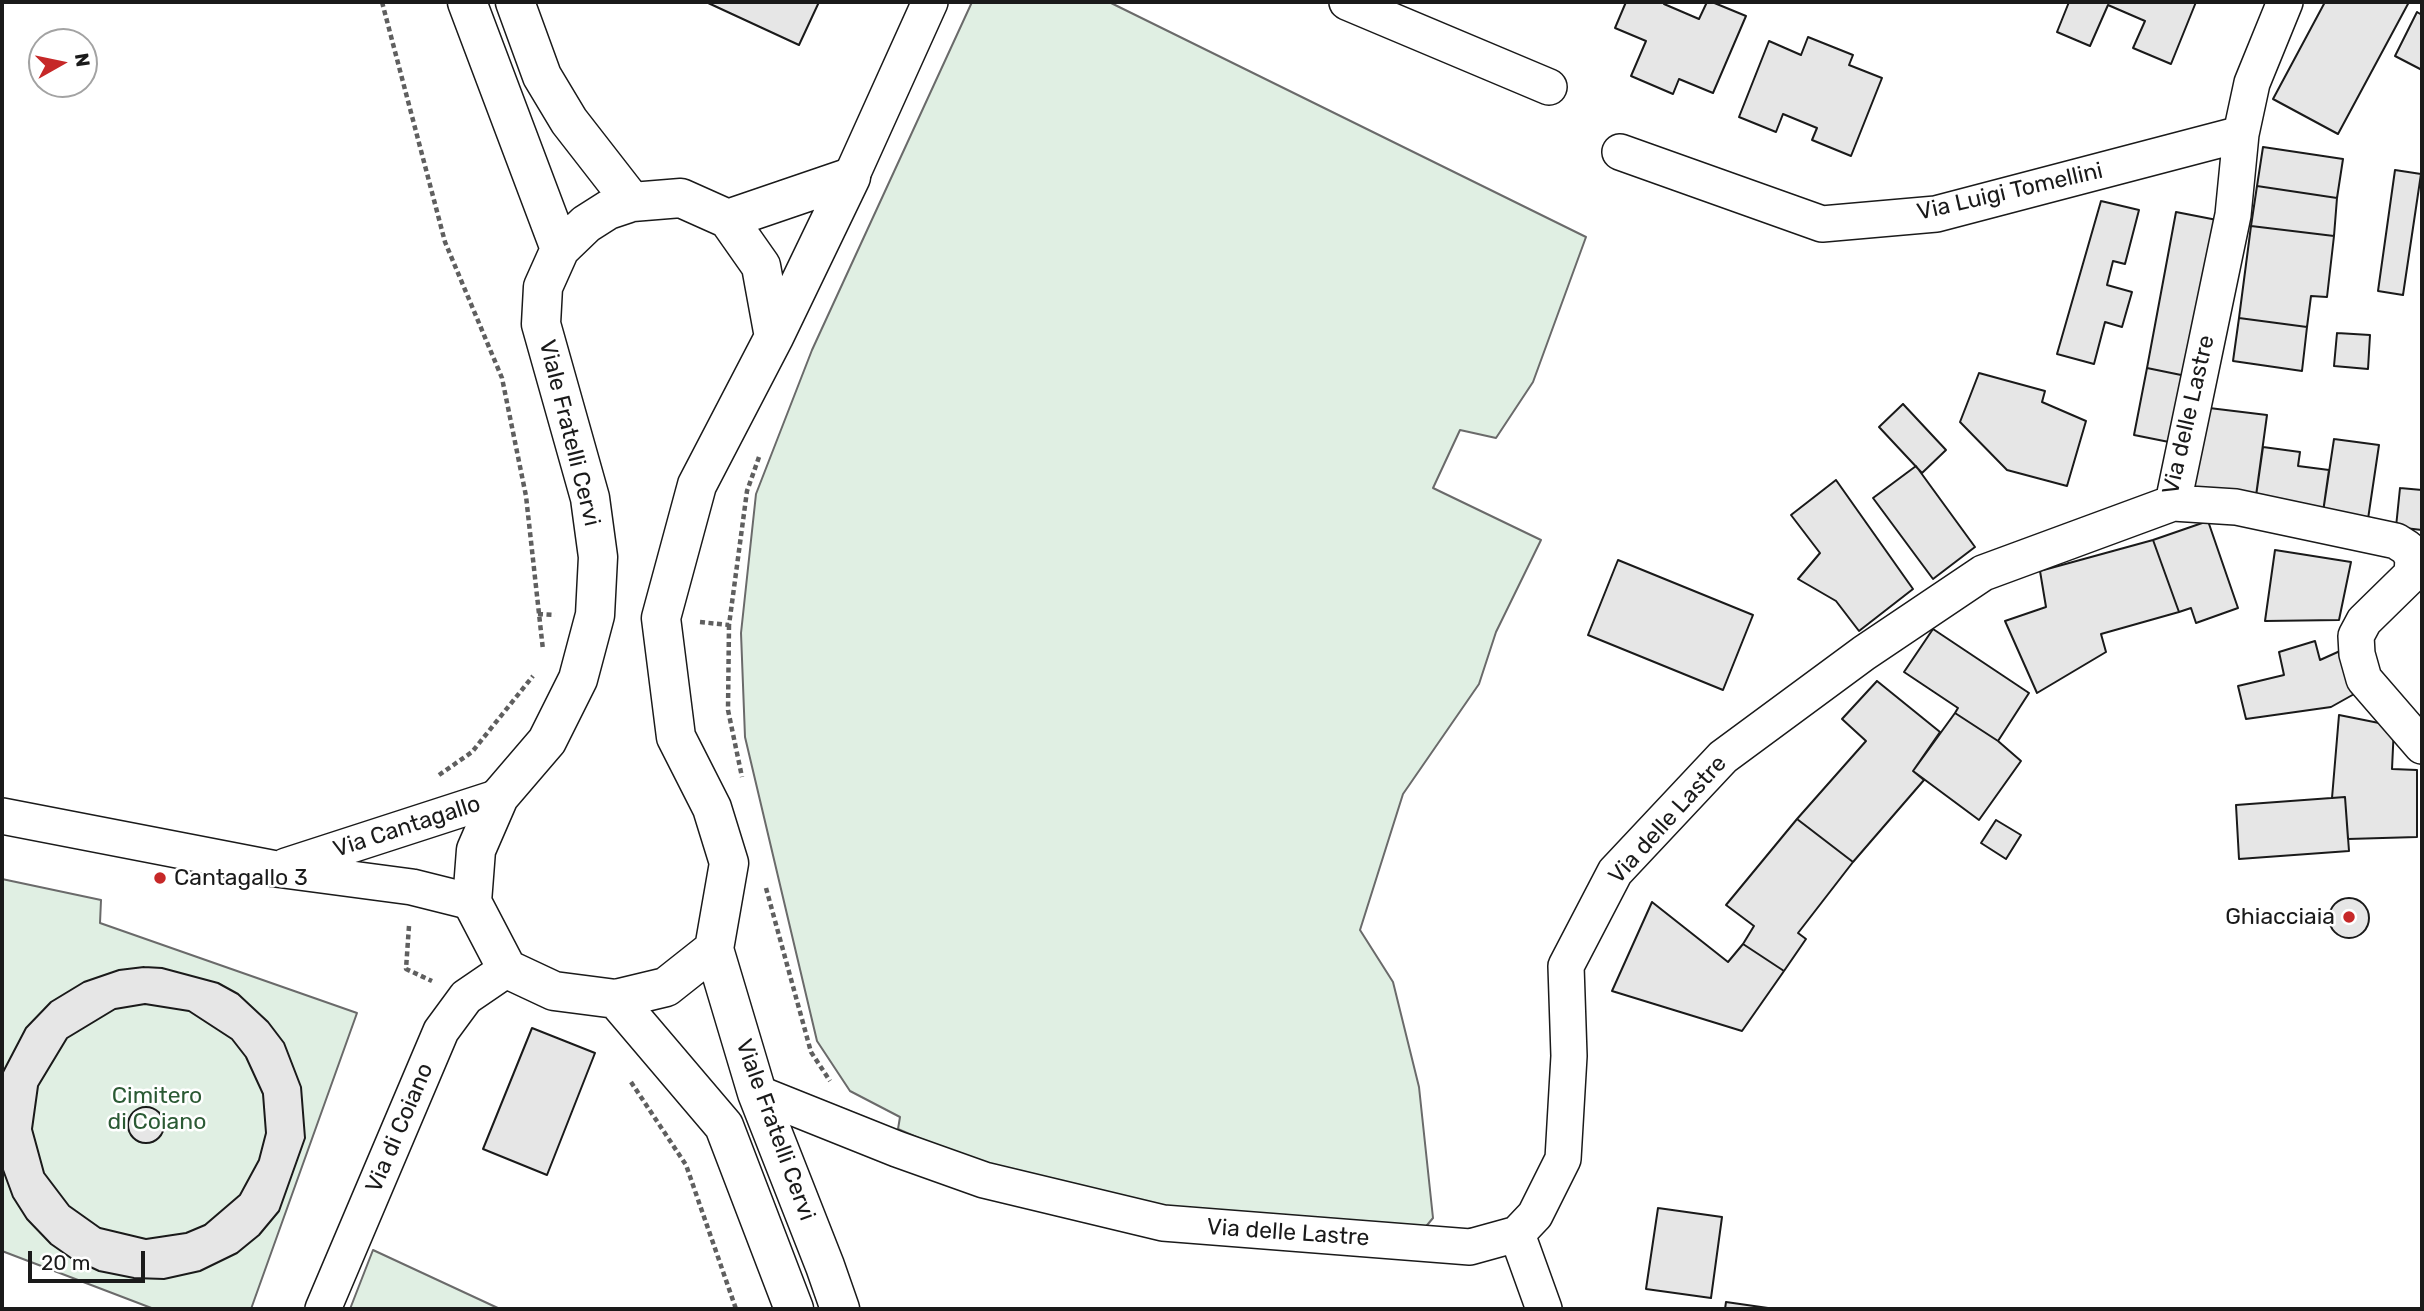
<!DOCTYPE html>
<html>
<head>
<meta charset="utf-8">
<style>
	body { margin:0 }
	#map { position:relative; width:2424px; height:1311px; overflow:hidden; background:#fff; font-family:Rubik,sans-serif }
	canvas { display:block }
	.frame { position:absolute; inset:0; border:4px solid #1a1a1a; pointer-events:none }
	.north { position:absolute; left:28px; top:28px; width:70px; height:70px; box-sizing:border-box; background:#fff; border:2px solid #a3a3a3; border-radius:50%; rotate:81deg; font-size:19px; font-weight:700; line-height:28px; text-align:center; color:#1a1a1a }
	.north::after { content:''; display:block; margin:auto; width:24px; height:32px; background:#c62828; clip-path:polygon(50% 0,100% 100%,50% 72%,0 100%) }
	.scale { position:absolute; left:28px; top:1251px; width:117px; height:32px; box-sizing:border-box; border:4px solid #1a1a1a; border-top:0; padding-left:9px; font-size:21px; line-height:24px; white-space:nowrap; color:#1a1a1a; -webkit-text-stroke:5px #fff; paint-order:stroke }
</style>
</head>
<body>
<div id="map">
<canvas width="2424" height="1311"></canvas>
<div class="frame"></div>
<div class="north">N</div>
<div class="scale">20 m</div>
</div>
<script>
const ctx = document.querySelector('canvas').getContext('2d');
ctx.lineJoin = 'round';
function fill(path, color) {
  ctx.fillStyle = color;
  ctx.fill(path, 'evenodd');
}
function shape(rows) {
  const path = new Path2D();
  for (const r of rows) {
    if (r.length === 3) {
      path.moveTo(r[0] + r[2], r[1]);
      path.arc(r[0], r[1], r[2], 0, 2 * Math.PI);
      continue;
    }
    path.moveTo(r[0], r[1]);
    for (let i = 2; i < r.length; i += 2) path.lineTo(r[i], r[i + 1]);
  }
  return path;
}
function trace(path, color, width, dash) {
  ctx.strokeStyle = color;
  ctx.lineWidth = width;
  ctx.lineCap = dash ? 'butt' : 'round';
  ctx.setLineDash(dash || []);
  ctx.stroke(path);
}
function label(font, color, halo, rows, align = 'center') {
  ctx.font = font + ' Rubik,sans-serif';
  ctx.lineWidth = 5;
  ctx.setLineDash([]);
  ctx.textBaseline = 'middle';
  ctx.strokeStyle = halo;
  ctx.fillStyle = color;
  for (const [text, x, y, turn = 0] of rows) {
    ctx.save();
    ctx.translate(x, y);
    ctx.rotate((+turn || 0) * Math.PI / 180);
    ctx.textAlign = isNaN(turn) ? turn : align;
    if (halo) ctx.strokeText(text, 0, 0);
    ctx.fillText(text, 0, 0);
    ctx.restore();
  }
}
const green = shape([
	[972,2,1109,2,1586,237,1533,382,1496,438,1460,430,1433,488,1541,540,1496,632,1479,684,1403,794,1360,930,1393,982,1419,1087,1433,1218,1423,1230,1136,1203,983,1166,898,1129,900,1117,850,1091,817,1041,745,737,741,633,756,494,812,350,972,2],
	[2,879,101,900,100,923,357,1013,251,1309,154,1309,2,1251,2,879],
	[373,1250,500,1309,350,1309,373,1250]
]);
fill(green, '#e0efe3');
trace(green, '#6a6a6a', 2);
const building = shape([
	[706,2,819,2,799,45,706,2],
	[1626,2,1665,2,1664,4,1699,19,1707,2,1712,2,1746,16,1713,93,1679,79,1673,94,1631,76,1646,41,1615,28,1626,2],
	[2069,2,2196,2,2171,64,2133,48,2145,21,2108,5,2090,46,2057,32,2069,2],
	[2325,2,2409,2,2338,134,2273,99,2325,2],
	[2417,12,2422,15,2422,70,2395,56,2417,12],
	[1808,37,1853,55,1849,65,1882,78,1851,156,1812,140,1817,128,1783,114,1776,132,1739,117,1769,41,1801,55,1808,37],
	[2263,147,2343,159,2337,198,2257,186,2263,147],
	[2395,170,2421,174,2403,295,2378,291,2395,170],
	[2257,186,2337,198,2334,236,2251,226,2257,186],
	[2101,201,2139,210,2125,264,2113,261,2107,285,2132,292,2122,327,2105,322,2094,364,2057,354,2101,201],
	[2176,212,2217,220,2186,376,2147,368,2176,212],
	[2251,226,2334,236,2327,297,2311,296,2307,327,2239,318,2251,226],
	[2239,318,2307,327,2302,371,2233,361,2239,318],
	[2337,333,2370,335,2368,369,2334,366,2337,333],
	[2147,368,2186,376,2174,443,2134,435,2147,368],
	[1979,373,2045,391,2042,402,2086,421,2067,486,2007,470,1960,422,1979,373],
	[1903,404,1946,450,1922,473,1879,427,1903,404],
	[2201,407,2267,415,2255,503,2190,494,2201,407],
	[2334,439,2379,445,2368,519,2323,512,2334,439],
	[2263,447,2300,452,2298,466,2329,470,2323,512,2255,503,2263,447],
	[1916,466,1975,547,1933,579,1873,498,1916,466],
	[1836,480,1913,589,1859,631,1836,601,1798,579,1820,553,1791,515,1836,480],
	[2400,488,2422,490,2422,530,2396,527,2400,488],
	[2208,521,2238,608,2196,623,2191,608,2179,612,2153,540,2208,521],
	[2153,540,2179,612,2101,634,2106,652,2037,693,2005,621,2046,607,2040,571,2153,540],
	[2275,550,2351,562,2339,620,2265,621,2275,550],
	[1618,560,1753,615,1723,690,1588,635,1618,560],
	[1933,629,2029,693,1998,741,1955,713,1958,708,1904,672,1933,629],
	[2315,641,2320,660,2340,651,2356,693,2331,707,2246,719,2238,686,2284,675,2279,652,2315,641],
	[1877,681,1940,732,1913,771,1924,780,1853,862,1797,819,1866,741,1842,719,1877,681],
	[1955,713,1998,741,2021,761,1979,820,1913,771,1955,713],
	[2339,715,2394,726,2392,769,2417,770,2417,837,2348,839,2345,797,2332,798,2339,715],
	[2345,797,2349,851,2239,859,2236,805,2345,797],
	[1797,819,1853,862,1798,933,1806,939,1784,971,1743,944,1754,926,1726,905,1797,819],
	[1996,820,2021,835,2006,859,1981,843,1996,820],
	[2349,918,20],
	[1652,902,1728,962,1743,944,1784,971,1742,1031,1612,991,1652,902],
	[144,967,162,968,218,983,238,994,268,1022,284,1043,301,1087,305,1138,279,1211,259,1235,237,1253,200,1271,164,1279,134,1278,99,1271,71,1258,51,1244,27,1219,13,1197,2,1167,2,1074,26,1028,51,1002,84,982,119,970,144,967],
	[145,1004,189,1011,232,1039,246,1057,263,1094,266,1133,259,1160,240,1195,205,1225,186,1233,146,1239,100,1228,69,1206,44,1173,32,1129,38,1086,67,1038,115,1009,145,1004],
	[532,1028,595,1053,547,1175,483,1149,532,1028],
	[146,1125,18],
	[1658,1208,1722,1217,1711,1298,1646,1289,1658,1208],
	[1726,1302,1775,1309,1725,1309,1726,1302]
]);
fill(building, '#e6e6e6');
trace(building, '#1a1a1a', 2);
const minor = shape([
	[1347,2,1549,87],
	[1620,152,1822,224,1936,214,2241,134],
	[851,177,930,2],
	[2173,503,2236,507,2396,541,2407,548,2413,558,2412,574,2364,621,2356,636,2357,654,2364,679,2422,746],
	[2,816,276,869,412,887,472,902],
	[286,866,499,797],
	[757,1093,897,1149,984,1180,1163,1223,1470,1247,1517,1234,1535,1215,1563,1159,1569,1056,1566,966,1615,872,1723,757,1864,653,1983,573,2173,503,2233,215,2241,134,2252,83,2285,2],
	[1517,1234,1544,1309],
	[323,1309,441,1031,466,997,507,969]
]);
const primary = shape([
	[467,2,560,249],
	[515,2,542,76,569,121,632,202],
	[728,219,851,177],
	[714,949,666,987,616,999,554,991,507,969,472,902,476,850,499,797,547,741,578,679,595,615,598,557,590,498,541,324,543,287,560,249,586,224,608,210,632,202,681,198,728,219,761,266,774,337],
	[616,999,724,1126,794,1309],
	[840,1309,825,1266,757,1093,714,949,729,863,712,808,676,737,661,618,697,485,774,337,851,177]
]);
trace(minor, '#1a1a1a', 38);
trace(primary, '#1a1a1a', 41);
trace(shape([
	[382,2,445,242,502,378,526,496,543,650],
	[538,614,555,615],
	[700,622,729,625,747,491,759,457],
	[729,625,728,710,742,777],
	[439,775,472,752,533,676],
	[766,888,811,1052,830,1081],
	[409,926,406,969,432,981],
	[631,1082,686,1165,736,1309]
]), '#5f5f5f', 4.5, [5, 3.5]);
trace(minor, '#fff', 35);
trace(primary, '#fff', 38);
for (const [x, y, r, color] of [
	[160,878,7,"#c62828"],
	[2349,917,7,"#c62828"]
]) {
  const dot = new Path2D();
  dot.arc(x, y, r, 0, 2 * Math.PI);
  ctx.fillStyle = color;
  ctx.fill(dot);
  trace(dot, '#fff', 2.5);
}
label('23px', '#1a1a1a', '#fff', [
	["Via Luigi Tomellini",2010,192,-13],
	["Via delle Lastre",2189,415,-77],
	["Viale Fratelli Cervi",569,433,76],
	["Via delle Lastre",1668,820,-48],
	["Via Cantagallo",407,827,-18],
	["Via di Coiano",400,1128,-67],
	["Viale Fratelli Cervi",775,1130,70],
	["Via delle Lastre",1288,1233,4]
]);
label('23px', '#1a1a1a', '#fff', [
	["Cantagallo 3",174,878],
	["Ghiacciaia",2335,917,"right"]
], 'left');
label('23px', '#2b5a34', '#fff', [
	["Cimitero",157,1096],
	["di Coiano",157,1122]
]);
</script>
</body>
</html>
